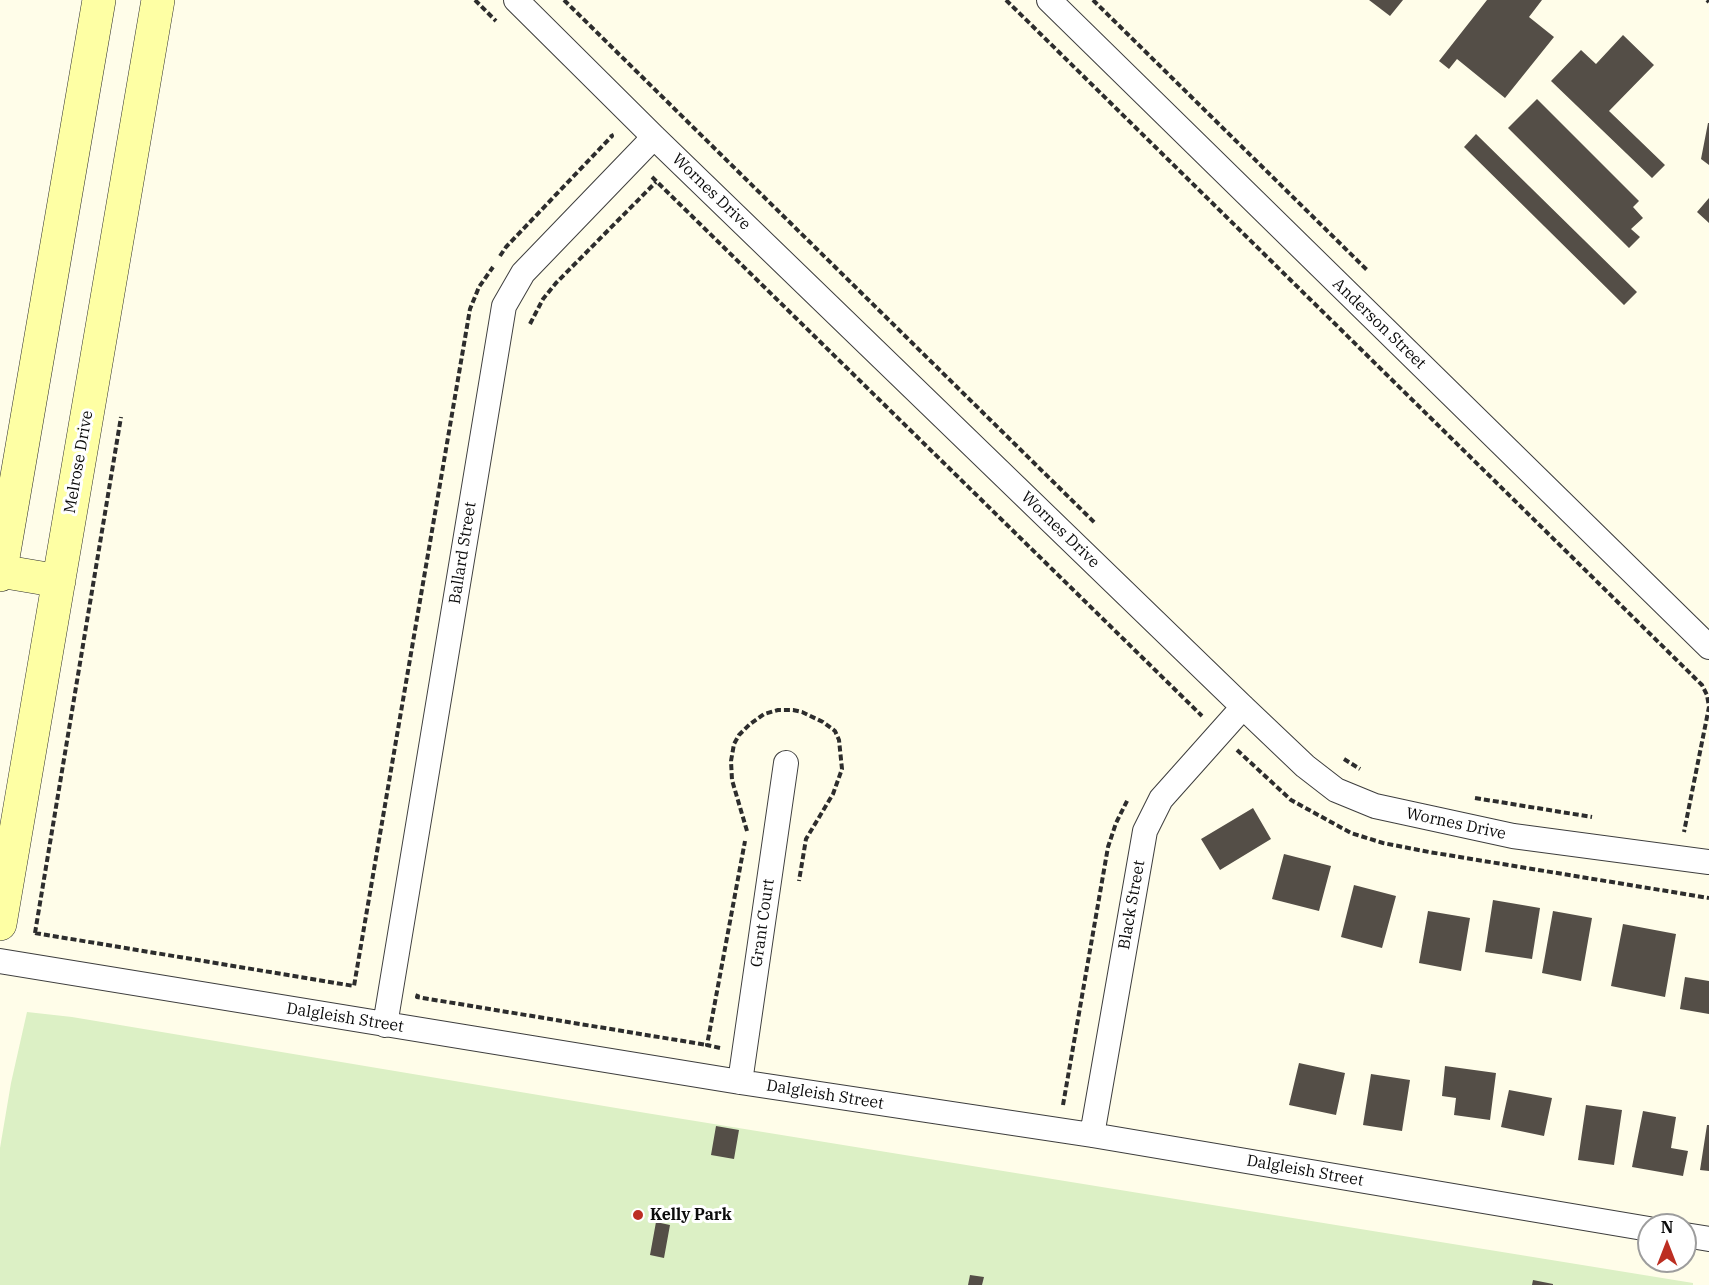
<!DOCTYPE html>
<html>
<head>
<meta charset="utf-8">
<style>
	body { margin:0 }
	#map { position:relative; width:1709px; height:1285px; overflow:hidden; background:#fffde9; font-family:"IBM Plex Serif",serif }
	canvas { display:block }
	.north { position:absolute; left:1637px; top:1213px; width:60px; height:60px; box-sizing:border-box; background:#fff; border:2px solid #9d9d9d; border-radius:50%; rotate:0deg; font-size:16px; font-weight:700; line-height:24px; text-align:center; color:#0b0b0b }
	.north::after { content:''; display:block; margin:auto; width:21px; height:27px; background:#bc2e22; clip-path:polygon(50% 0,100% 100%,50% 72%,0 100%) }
</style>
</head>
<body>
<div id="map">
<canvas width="1709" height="1285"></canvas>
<div class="north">N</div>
</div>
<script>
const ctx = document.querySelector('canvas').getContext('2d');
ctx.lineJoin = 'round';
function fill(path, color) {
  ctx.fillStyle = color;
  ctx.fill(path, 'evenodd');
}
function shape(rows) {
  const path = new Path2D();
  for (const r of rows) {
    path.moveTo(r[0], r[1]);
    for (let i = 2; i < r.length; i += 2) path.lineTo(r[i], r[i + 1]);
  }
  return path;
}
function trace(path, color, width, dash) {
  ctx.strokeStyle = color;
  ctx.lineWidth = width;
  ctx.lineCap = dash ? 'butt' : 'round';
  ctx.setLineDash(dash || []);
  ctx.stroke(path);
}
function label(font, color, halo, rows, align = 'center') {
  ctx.font = font + ' "IBM Plex Serif",serif';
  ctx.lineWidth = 6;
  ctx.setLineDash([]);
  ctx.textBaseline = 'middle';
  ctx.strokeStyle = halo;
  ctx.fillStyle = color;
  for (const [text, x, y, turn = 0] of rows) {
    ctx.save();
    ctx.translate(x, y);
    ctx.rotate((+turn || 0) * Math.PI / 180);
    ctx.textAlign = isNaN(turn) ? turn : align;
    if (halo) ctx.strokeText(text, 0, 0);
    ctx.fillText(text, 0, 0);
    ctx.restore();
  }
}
fill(shape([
	[27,1012,72,1017,646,1113,1693,1283,1693,1285,0,1285,0,1148,11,1083]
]), '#dcf0c5');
fill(shape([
	[1369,0,1403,0,1390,16],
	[1487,0,1542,0,1529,17,1554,37,1505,98,1457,59,1449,69,1439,61],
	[1623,35,1654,65,1609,111,1665,165,1652,178,1551,81,1581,50,1596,64],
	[1537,99,1639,201,1633,207,1643,218,1631,229,1640,237,1629,248,1508,128],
	[1708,123,1709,123,1709,165,1701,159],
	[1476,134,1637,292,1624,305,1464,147],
	[1709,198,1709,223,1697,212],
	[1253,808,1271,839,1220,870,1201,839],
	[1284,854,1331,866,1319,911,1272,899],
	[1354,885,1396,896,1382,948,1341,937],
	[1493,900,1540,908,1532,959,1485,952],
	[1428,911,1470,918,1461,971,1419,963],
	[1553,911,1592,918,1581,981,1542,973],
	[1623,924,1676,934,1665,997,1611,986],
	[1685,977,1709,981,1709,1014,1680,1009],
	[1299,1063,1345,1073,1336,1115,1289,1105],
	[1445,1066,1496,1073,1490,1120,1454,1115,1456,1098,1442,1096],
	[1371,1074,1410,1080,1402,1131,1363,1125],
	[1509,1090,1552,1098,1544,1136,1501,1127],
	[1586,1105,1622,1110,1614,1165,1578,1160],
	[1643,1111,1676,1117,1671,1148,1688,1151,1683,1176,1632,1167],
	[1707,1125,1709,1125,1709,1171,1700,1170],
	[716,1126,739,1130,734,1159,711,1155],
	[656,1222,670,1225,664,1258,650,1255],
	[970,1275,984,1277,982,1285,968,1285],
	[1533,1280,1553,1284,1553,1285,1532,1285]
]), '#544e47');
const street = shape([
	[516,0,654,137,1243,707,1305,766,1336,790,1375,806,1513,836,1709,862],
	[1049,0,1709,647],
	[0,961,740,1082,1092,1135,1649,1229],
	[385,1025,504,306,523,273,654,137],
	[740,1082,786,763],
	[1092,1135,1145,831,1161,799,1243,707],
	[1685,1235,1709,1239]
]);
const secondary = shape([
	[0,571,59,581],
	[0,575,99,0],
	[0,924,158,0]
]);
trace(street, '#3e3e3e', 26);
trace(secondary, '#2d2d2d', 34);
trace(shape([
	[475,0,496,21],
	[564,0,1095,523],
	[1006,0,1702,685,1707,695,1709,707,1684,832],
	[1093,0,1367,270],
	[1707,0,1709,2],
	[652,177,1202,716],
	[500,256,506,247,612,136,611,134],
	[530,324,543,299,556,283,656,182],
	[1237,750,1291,800,1351,833,1383,843,1429,852,1709,898],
	[1344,759,1360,769],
	[1475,798,1592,817],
	[747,831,732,780,731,761,734,744,739,735,750,724,764,714,778,710,793,710,802,712,823,722,835,731,839,740,842,769,833,794,806,839,799,881],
	[35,933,354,986,470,309,479,287,493,267],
	[35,933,121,417],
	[418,994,417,997,707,1045],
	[720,1048,707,1045,745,841],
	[1063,1105,1108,847,1116,823,1128,799]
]), '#2d2d2d', 4, [6, 3]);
trace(street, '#fff', 24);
trace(secondary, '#feffa4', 33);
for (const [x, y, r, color] of [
	[638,1215,6,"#bc2e22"]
]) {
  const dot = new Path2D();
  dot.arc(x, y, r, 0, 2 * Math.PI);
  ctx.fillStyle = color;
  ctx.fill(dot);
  trace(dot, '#fff', 2);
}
label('16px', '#0b0b0b', '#fff', [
	["Wornes Drive",711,192,44],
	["Anderson Street",1379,324,44],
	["Melrose Drive",79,462,-80],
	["Wornes Drive",1060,530,44],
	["Ballard Street",463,553,-81],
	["Wornes Drive",1456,824,12],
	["Black Street",1132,905,-80],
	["Grant Court",763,923,-82],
	["Dalgleish Street",345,1018,9],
	["Dalgleish Street",825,1095,9],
	["Dalgleish Street",1305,1171,10]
]);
label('bold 16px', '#0b0b0b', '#fff', [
	["Kelly Park",650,1215]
], 'left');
</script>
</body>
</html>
